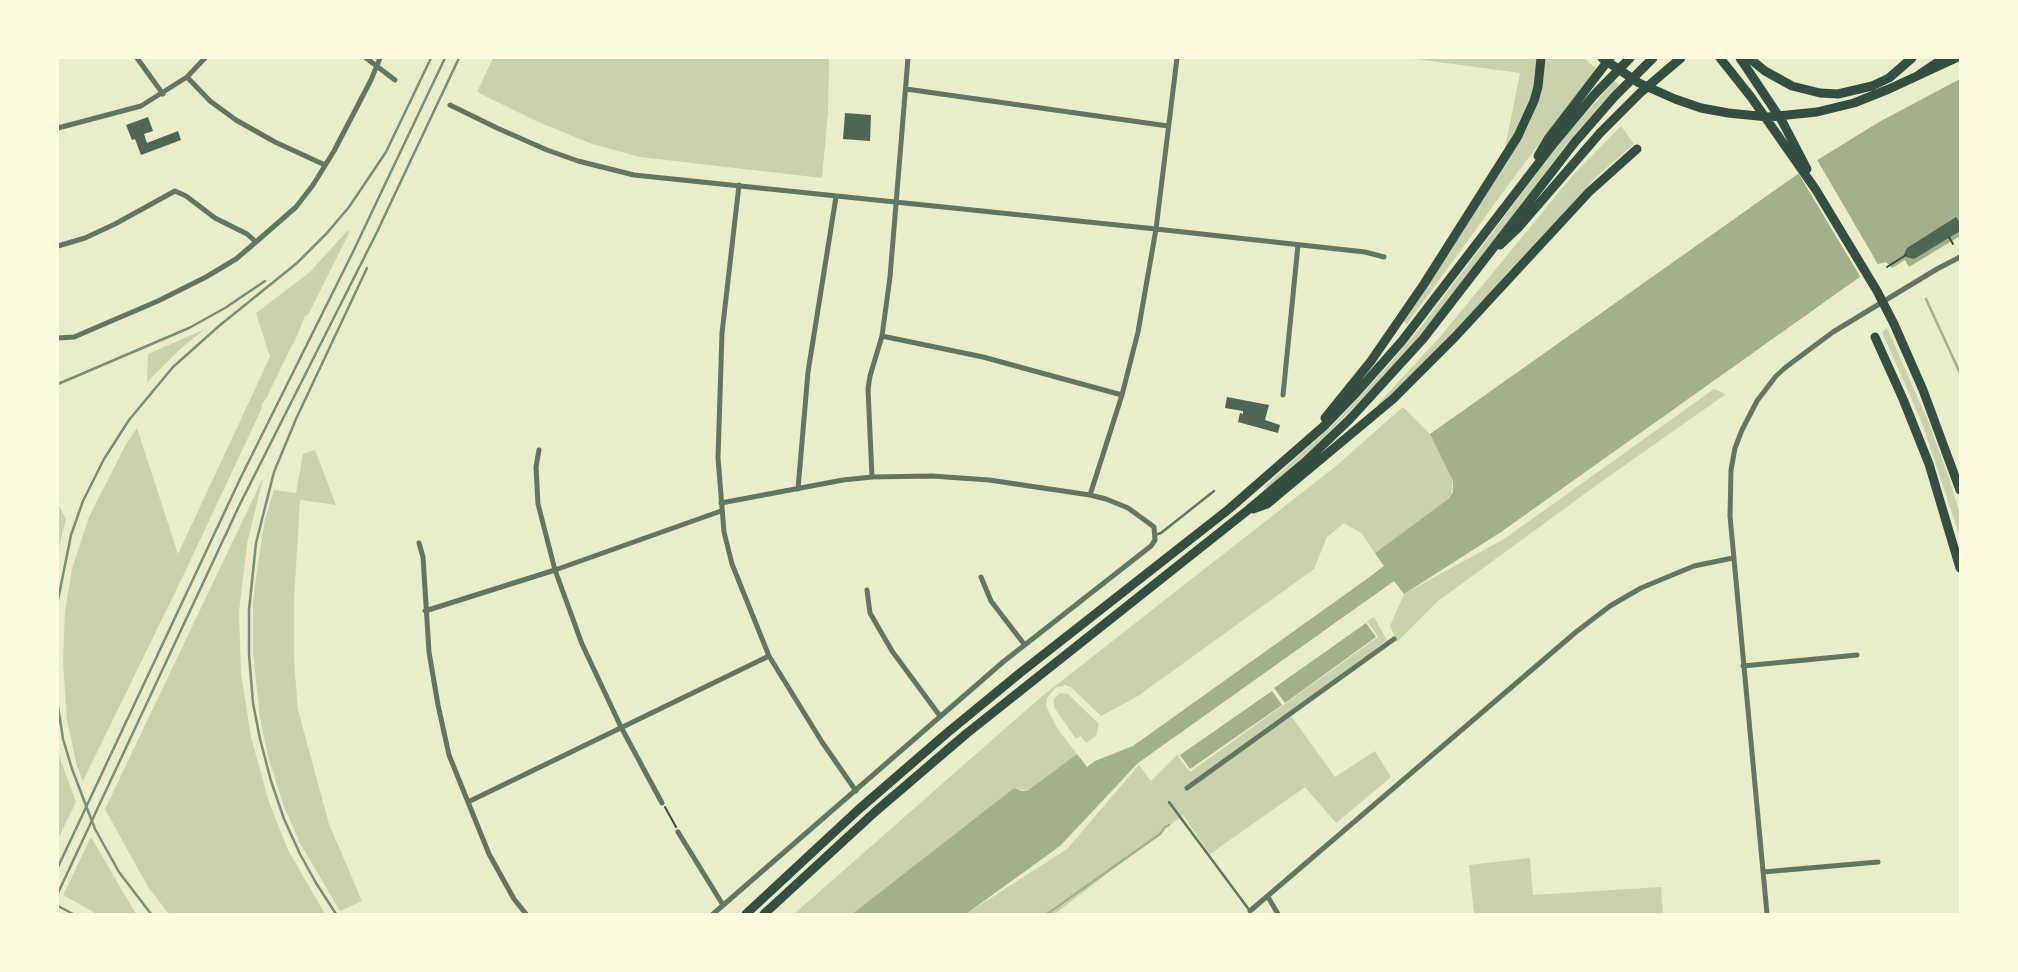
<!DOCTYPE html>
<html>
<head>
<meta charset="utf-8">
<style>
	body { margin:0 }
	#map { position:relative; width:2018px; height:972px; overflow:hidden; background:#e9edc9; font-family:"DM Sans",sans-serif }
	canvas { display:block }
	.frame { position:absolute; inset:0; border:59px solid #fefae0; pointer-events:none }
</style>
</head>
<body>
<div id="map">
<canvas width="2018" height="972"></canvas>
<div class="frame"></div>
</div>
<script>
const ctx = document.querySelector('canvas').getContext('2d');
ctx.lineJoin = 'round';
function fill(path, color) {
  ctx.fillStyle = color;
  ctx.fill(path, 'evenodd');
}
function shape(rows) {
  const path = new Path2D();
  for (const r of rows) {
    path.moveTo(r[0], r[1]);
    for (let i = 2; i < r.length; i += 2) path.lineTo(r[i], r[i + 1]);
  }
  return path;
}
function trace(path, color, width, dash) {
  ctx.strokeStyle = color;
  ctx.lineWidth = width;
  ctx.lineCap = dash ? 'butt' : 'round';
  ctx.setLineDash(dash || []);
  ctx.stroke(path);
}
fill(shape([
	[493,58,829,58,828,112,822,178,640,157,592,144,536,121,477,92],
	[1408,58,1538,58,1535,88,1527,110,1504,153,1520,73],
	[1545,58,1584,58,1597,69,1520,169,1407,324,1403,321,1428,284,1525,132,1538,103,1543,82],
	[1614,81,1619,85,1567,144,1462,283,1394,367,1314,447,1268,488,1264,487,1339,419,1385,369,1420,328,1563,139],
	[1621,126,1634,144,1596,177,1457,331,1379,407,1377,405,1439,338,1574,174],
	[348,230,349,233,308,315,305,316,294,343,292,345,266,399,261,405,262,408,184,574,83,781,77,767,67,720,63,663,65,611,72,569,89,517,125,446,137,428,178,554,270,357,256,313,310,272],
	[1887,328,1928,421,1950,481,1960,515,1960,537,1922,423,1882,332],
	[205,329,179,350,147,382,148,354],
	[1714,389,1726,394,1601,482,1438,601,1397,642,1390,626,1404,594,1504,539],
	[1403,407,1430,434,1453,481,1451,495,1440,505,1375,553,1361,533,1344,523,1327,537,1314,569,1138,696,1101,716,1072,688,1065,685,1055,688,1047,698,1046,706,1057,728,1077,754,1027,791,1014,788,852,914,794,914,1041,697,1336,466],
	[315,450,336,505,300,500,294,600,294,660,298,710,329,824,362,901,340,911,301,845,283,804,268,756,260,718,253,652,253,602,257,570,265,519,274,490,296,493,303,454],
	[263,478,247,544,239,612,241,674,251,737,269,802,288,850,325,914,169,914,148,887,105,809],
	[58,504,66,519,58,551],
	[1374,617,1387,640,1289,713,1335,777,1375,751,1391,777,1336,823,1305,787,1210,854,1183,815,1055,914,966,914,1067,849,1139,765,1151,781,1177,755,1190,772,1378,637,1367,621],
	[1060,693,1068,694,1099,724,1096,736,1086,743,1081,736,1076,739,1054,707,1054,699],
	[58,753,76,802,58,839],
	[91,837,123,892,136,914,97,914,63,895],
	[1530,858,1533,895,1661,887,1663,914,1474,914,1469,865]
]), '#cad2ad');
fill(shape([
	[1960,79,1960,236,1909,267,1905,260,1892,268,1886,262,1878,264,1501,532,1404,594,1394,581,1138,763,1060,846,966,914,852,914,1014,788,1022,791,1027,791,1077,754,1087,767,1095,761,1133,746,1364,581,1384,566,1375,553,1440,505,1449,498,1453,492,1453,481,1430,434,1819,159,1879,122],
	[1366,623,1376,637,1285,703,1274,688],
	[1272,691,1282,705,1190,769,1180,755]
]), '#a3b18a');
fill(shape([
	[1816,158,1879,266,1861,278,1797,171]
]), '#e9edc9');
trace(shape([
	[1926,299,1960,373],
	[1047,914,1160,834,1165,827,1169,825]
]), '#a3b18a', 2.5);
fill(shape([
	[845,113,871,115,870,141,843,139],
	[148,117,153,131,144,134,147,143,178,131,181,140,141,155,135,139,132,140,126,125],
	[1956,217,1960,222,1960,231,1914,259,1906,257,1904,254,1907,248],
	[1227,397,1269,405,1265,420,1280,425,1278,433,1238,422,1240,413,1243,414,1243,411,1225,408]
]), '#4f6655');
trace(shape([
	[1949,237,1953,244],
	[1887,267,1906,255],
	[665,807,676,827]
]), '#344e41', 2);
trace(shape([
	[1155,535,1161,533,1214,491],
	[1169,802,1250,911]
]), '#617663', 2.5);
trace(shape([
	[137,58,163,94],
	[366,58,395,80],
	[187,77,210,101,236,120,275,142,325,165],
	[906,89,1168,126],
	[450,105,497,128,547,150,578,161,634,175,1156,229,1365,252,1384,257],
	[58,128,141,106,187,77,205,58],
	[739,185,722,333,718,458,724,532,732,564,769,656,822,742,856,791],
	[58,246,85,238,115,224,175,191,186,196,215,218,247,234,256,242],
	[882,336,983,357,1122,395],
	[58,338,74,337,158,301,206,277,236,259,256,242,296,207,313,185,334,151,371,80,380,58],
	[1283,395,1298,245],
	[539,450,536,467,538,504,555,570,582,644,621,727,662,803],
	[872,477,868,389,870,376,882,336,890,277,908,58],
	[798,489,808,372,836,197],
	[1090,495,1122,395,1138,332,1156,229,1177,58],
	[419,543,423,557,429,652,438,705,449,755,489,854,514,899,526,914],
	[981,577,991,601,1024,644],
	[867,590,870,613,892,651,940,716],
	[425,611,555,570,721,511],
	[1743,666,1857,655],
	[1187,788,1394,639],
	[468,802,769,656],
	[678,832,723,905],
	[1763,872,1878,862],
	[1268,897,1278,914],
	[1250,911,1576,632,1610,606,1641,588,1694,566,1733,558],
	[713,914,1003,662,1151,546,1155,540,1154,527,1146,521,1128,508,1106,499,1090,495,989,480,932,476,872,477,843,480,721,503],
	[1767,914,1730,516,1731,470,1735,448,1742,430,1757,401,1776,376,1786,367,1833,332,1937,269,1960,257]
]), '#617663', 5);
trace(shape([
	[1602,58,1639,83,1675,99,1701,108,1728,113,1768,117,1817,112,1854,103,1889,89,1956,58],
	[1720,58,1751,97,1816,190,1877,291,1894,324,1923,390,1960,490],
	[1740,58,1782,121,1807,169],
	[1749,58,1765,71,1792,86,1820,93,1838,94,1872,86,1889,78,1912,58],
	[1538,156,1548,139,1610,58],
	[1500,245,1518,228,1600,133,1640,93,1681,58],
	[1875,337,1903,399,1929,464,1960,568],
	[1325,418,1371,361,1424,284,1518,136,1534,101,1538,87,1541,58],
	[1253,509,1267,504,1393,399,1455,337,1589,192,1637,149],
	[746,914,858,810,947,733,1020,673,1229,509,1324,426,1356,393,1402,341,1554,143,1594,95,1630,58],
	[764,914,876,811,966,734,1248,510,1305,462,1350,419,1423,339,1575,142,1615,96,1653,58]
]), '#344e41', 9);
trace(shape([
	[1920,74,1944,58]
]), '#344e41', 9);
trace(shape([
	[58,384,189,328,225,308,265,281],
	[58,600,71,535,83,501,104,459,129,420,173,367,219,326,297,263,327,233,349,207,386,152,431,58],
	[58,706,63,739,72,769,95,829,119,872,151,914],
	[58,867,241,477,351,256,445,58],
	[58,893,240,504,377,232,459,58],
	[58,906,73,914],
	[336,914,316,883,300,854,284,819,271,781,260,739,253,703,249,654,249,610,256,543,274,472,296,419,367,268]
]), '#7c8e77', 2.5);
</script>
</body>
</html>
